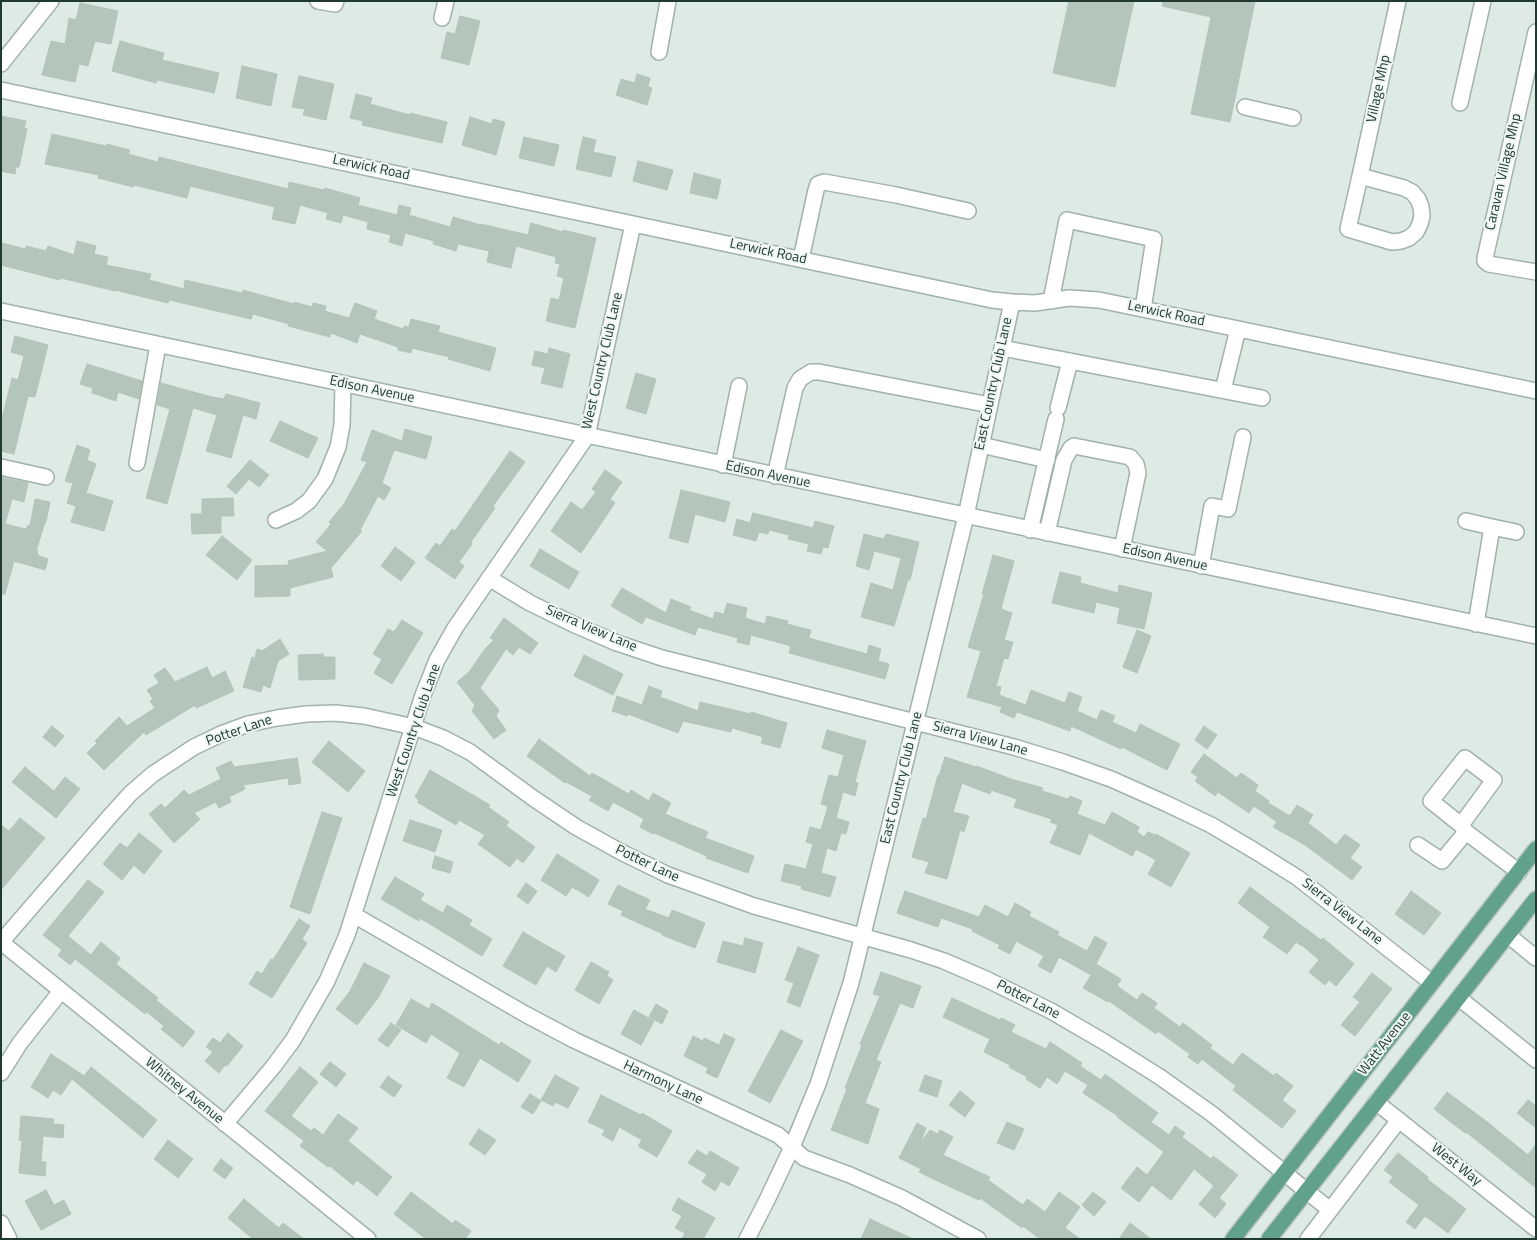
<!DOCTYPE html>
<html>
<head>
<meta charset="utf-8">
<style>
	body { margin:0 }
	#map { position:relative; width:1537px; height:1240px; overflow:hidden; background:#deeae4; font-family:"Titillium Web",sans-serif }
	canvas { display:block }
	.frame { position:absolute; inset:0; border:2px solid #203a30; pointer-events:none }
</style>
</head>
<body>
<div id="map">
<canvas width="1537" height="1240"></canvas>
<div class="frame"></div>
</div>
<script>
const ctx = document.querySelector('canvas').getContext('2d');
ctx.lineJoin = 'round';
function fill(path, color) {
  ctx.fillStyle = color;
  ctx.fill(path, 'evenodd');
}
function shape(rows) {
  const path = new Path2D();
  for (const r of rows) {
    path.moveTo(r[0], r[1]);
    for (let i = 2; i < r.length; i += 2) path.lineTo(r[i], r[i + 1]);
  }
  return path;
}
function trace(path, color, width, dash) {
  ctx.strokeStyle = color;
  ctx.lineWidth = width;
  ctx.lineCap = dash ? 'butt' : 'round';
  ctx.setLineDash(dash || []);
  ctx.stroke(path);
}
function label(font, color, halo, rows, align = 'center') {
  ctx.font = font + ' "Titillium Web",sans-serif';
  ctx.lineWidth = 4;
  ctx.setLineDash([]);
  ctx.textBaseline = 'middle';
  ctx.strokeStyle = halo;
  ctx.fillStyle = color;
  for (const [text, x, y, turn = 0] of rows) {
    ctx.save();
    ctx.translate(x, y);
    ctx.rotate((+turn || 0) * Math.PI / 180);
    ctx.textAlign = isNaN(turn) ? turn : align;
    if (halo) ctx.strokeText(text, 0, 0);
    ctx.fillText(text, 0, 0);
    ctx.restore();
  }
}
const building = shape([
	[1069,1,1134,1,1115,87,1053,73,1069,1],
	[1163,1,1255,1,1230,122,1191,114,1211,17,1162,6,1163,1],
	[80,3,118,11,111,44,95,41,88,66,79,64,75,82,42,75,51,41,65,44,69,18,76,20,80,3],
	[460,16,480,21,469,65,441,58,447,32,455,34,460,16],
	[120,41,164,53,162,60,219,73,214,93,157,80,156,83,112,71,120,41],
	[242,66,277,74,271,106,236,98,242,66],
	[637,74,650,78,648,87,652,88,647,105,616,95,621,79,635,83,637,74],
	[299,76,334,84,326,120,303,115,305,109,292,107,299,76],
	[356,94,372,98,370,104,410,115,410,113,447,122,442,143,362,125,363,121,350,118,356,94],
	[1,116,26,121,24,128,27,129,19,167,16,167,15,174,1,171,1,116],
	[470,117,492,124,493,119,505,122,496,155,462,145,470,117],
	[52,134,106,146,107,144,130,150,128,154,158,162,159,157,288,189,289,182,324,190,325,188,360,198,358,205,397,215,399,205,411,208,409,215,450,227,453,217,481,225,481,224,528,235,531,223,563,232,563,230,596,238,575,328,546,321,551,298,559,300,564,278,557,276,560,264,555,263,556,257,516,246,511,268,487,262,489,251,458,244,456,251,433,244,434,241,405,233,402,246,389,242,391,235,367,229,368,222,343,215,341,223,326,219,328,213,300,205,295,224,272,219,275,207,190,186,187,198,134,185,133,187,98,178,99,175,45,164,52,134],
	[524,137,559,145,554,166,519,158,524,137],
	[583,137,596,140,593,152,616,157,611,177,576,169,583,137],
	[638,161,673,170,667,190,633,181,638,161],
	[694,173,721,180,717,199,690,193,694,173],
	[77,241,96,246,94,254,108,257,106,265,151,274,149,280,184,289,185,280,242,293,243,290,294,304,294,302,312,307,313,303,326,306,325,311,349,318,355,303,377,311,374,319,403,329,404,326,409,327,411,319,440,326,438,332,496,348,490,371,448,359,449,357,412,348,411,353,398,350,398,347,360,334,357,343,331,333,330,337,288,326,289,324,253,314,251,319,169,300,168,303,115,290,115,291,61,278,60,280,1,265,1,243,26,249,26,246,46,251,48,246,74,255,77,241],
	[15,336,48,345,35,397,28,396,14,454,1,451,1,423,12,378,18,380,24,356,11,352,15,336],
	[549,348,570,354,562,388,541,383,545,368,532,365,535,351,548,354,549,348],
	[87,364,142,381,139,399,118,392,116,401,92,393,93,388,80,384,87,364],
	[636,373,656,379,646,414,626,408,636,373],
	[161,383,212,397,224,399,226,394,260,403,256,419,243,415,231,458,206,451,217,415,193,408,167,504,146,498,170,409,157,405,161,383],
	[280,421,318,438,308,458,270,441,280,421],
	[405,429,432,437,426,459,394,450,382,483,391,488,384,500,378,496,360,530,362,531,331,568,333,577,290,588,290,596,255,597,255,566,289,565,288,561,327,551,316,542,331,524,329,522,344,504,367,462,361,460,372,430,402,441,405,429],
	[77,445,90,450,87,460,96,464,86,493,113,501,104,531,71,522,76,506,67,503,73,483,65,481,77,445],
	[510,451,525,462,493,506,495,508,471,542,472,544,459,562,464,566,455,579,425,558,436,543,440,546,452,529,455,531,510,451],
	[250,460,269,475,259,487,249,479,236,494,227,486,250,460],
	[605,470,622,482,610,499,615,503,581,553,551,531,571,502,582,510,596,492,592,489,605,470],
	[1,477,28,483,24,502,12,499,5,524,26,529,28,525,30,526,35,499,50,502,46,522,45,522,36,551,38,551,37,555,48,559,45,570,14,561,5,594,1,594,1,477],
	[681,490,730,502,725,522,695,514,688,543,669,538,681,490],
	[233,498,234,516,221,516,221,533,192,534,191,514,202,514,202,499,233,498],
	[753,513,813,528,815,521,834,526,828,548,823,547,821,554,807,551,809,544,788,539,789,535,769,530,768,534,759,532,756,541,733,535,737,519,750,523,753,513],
	[864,534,884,539,886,534,919,542,910,580,908,580,894,626,861,617,871,583,893,590,901,558,874,551,869,570,856,566,864,534],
	[222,536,252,560,237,580,206,555,222,536],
	[395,547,415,562,401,581,381,566,395,547],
	[540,549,579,572,569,589,530,566,540,549],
	[993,555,1014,561,1001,609,1012,613,1004,640,1013,642,1008,659,1004,658,996,686,1001,687,999,695,1026,705,1031,690,1065,703,1069,692,1082,697,1077,711,1097,720,1101,710,1115,716,1112,722,1136,733,1140,724,1180,744,1167,770,1122,747,1121,749,1071,726,1070,731,1017,712,1014,718,1000,712,1002,707,967,697,981,651,968,647,984,594,982,594,993,555],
	[1060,572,1081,577,1080,583,1118,593,1119,585,1152,593,1144,629,1117,623,1120,608,1096,602,1094,613,1052,603,1060,572],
	[622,588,666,613,671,599,691,607,689,610,713,619,715,612,724,614,727,603,747,608,745,618,765,624,767,616,788,621,787,624,811,630,809,638,867,654,869,645,881,649,878,661,889,664,885,679,789,653,791,646,751,635,749,645,737,642,738,638,698,627,695,635,646,617,642,624,611,606,622,588],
	[504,618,538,643,530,654,519,647,513,655,506,649,480,688,499,710,496,716,506,730,494,739,472,711,475,705,457,682,469,672,485,649,494,640,490,638,504,618],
	[402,620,423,633,392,684,374,673,382,659,373,654,388,629,394,632,402,620],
	[1137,630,1151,636,1137,673,1123,667,1137,630],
	[280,639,289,654,278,661,270,688,263,685,261,692,243,687,252,657,255,658,257,649,262,651,280,639],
	[323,654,323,657,335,657,335,679,299,680,298,655,323,654],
	[584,655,623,674,613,695,574,676,584,655],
	[207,667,212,678,225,671,234,691,196,708,195,705,146,735,144,732,104,770,87,753,97,743,95,741,119,717,127,726,155,708,150,701,153,699,147,690,159,683,154,675,165,668,175,682,207,667],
	[649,686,662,691,660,697,698,711,700,702,751,714,751,712,787,723,780,748,761,743,763,737,732,728,731,732,683,721,678,733,628,714,627,716,612,711,617,696,642,705,649,686],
	[52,726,64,736,55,747,43,737,52,726],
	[1204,726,1217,735,1207,749,1195,740,1204,726],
	[827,730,866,741,855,782,858,783,855,796,843,792,836,818,849,822,846,834,841,833,836,851,827,848,821,873,836,877,830,897,801,889,802,886,781,881,785,864,806,869,813,844,806,842,810,827,821,830,828,806,821,804,829,775,838,777,844,755,822,748,827,730],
	[539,739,590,776,592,773,629,794,631,790,649,801,653,793,671,803,665,814,708,832,705,838,754,856,748,873,706,858,707,856,654,833,653,834,640,827,644,819,613,802,608,811,589,800,592,796,566,782,565,783,527,756,539,739],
	[329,741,365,771,348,792,312,762,329,741],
	[1204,754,1237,778,1241,773,1258,785,1255,791,1269,801,1268,803,1290,816,1297,805,1313,815,1308,823,1336,845,1345,834,1360,845,1350,858,1362,867,1352,880,1305,845,1273,827,1277,822,1254,806,1249,813,1218,792,1215,796,1195,781,1198,777,1191,772,1204,754],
	[945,757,976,767,977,766,1011,779,1043,788,1042,791,1068,799,1070,796,1082,801,1077,814,1105,825,1112,812,1139,827,1137,832,1144,837,1148,832,1155,835,1156,834,1190,853,1171,887,1148,874,1156,860,1136,849,1132,856,1089,833,1080,855,1050,843,1058,825,1050,822,1052,819,1014,807,1017,799,991,790,990,794,962,783,953,812,969,816,964,832,960,830,947,879,925,873,929,862,912,857,923,818,926,819,938,775,939,776,945,757],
	[297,758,301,783,289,785,288,778,243,785,245,789,229,797,231,802,219,808,216,802,194,813,200,819,174,843,149,814,161,804,165,808,184,790,189,795,221,779,216,768,231,761,234,767,297,758],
	[25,767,54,791,65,777,80,789,56,818,12,782,25,767],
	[430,770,490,805,488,807,509,822,506,826,535,847,523,863,517,858,510,867,478,844,485,835,459,820,456,825,417,802,419,800,415,797,430,770],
	[322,812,342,818,310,914,290,907,322,812],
	[20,818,45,838,1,890,1,825,9,831,20,818],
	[410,820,442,830,435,852,403,841,410,820],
	[139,833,162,851,144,874,134,865,122,880,103,864,120,843,127,848,139,833],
	[557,854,599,880,589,897,572,887,566,896,541,880,557,854],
	[435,856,453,862,450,873,432,868,435,856],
	[395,877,424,894,420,900,443,913,447,905,472,920,469,925,492,939,482,956,420,918,419,921,381,899,395,877],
	[88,880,104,892,68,936,91,955,101,942,120,958,116,964,158,998,156,1000,195,1032,183,1047,161,1029,164,1026,147,1012,145,1014,75,959,70,965,58,955,62,950,43,935,88,880],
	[526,883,537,891,528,904,517,896,526,883],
	[618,885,650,900,645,909,669,918,672,910,705,923,695,948,662,935,663,934,621,915,623,911,608,904,618,885],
	[1250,887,1321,940,1323,938,1354,964,1336,986,1329,980,1325,985,1309,972,1319,960,1302,945,1301,946,1296,942,1287,954,1263,937,1270,927,1238,903,1250,887],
	[905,891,979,917,985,905,1008,917,1015,903,1031,912,1029,916,1059,932,1057,935,1087,951,1095,936,1107,943,1096,964,1121,979,1117,986,1137,1000,1142,993,1157,1003,1154,1008,1180,1027,1183,1023,1212,1045,1210,1048,1233,1065,1242,1053,1274,1076,1276,1073,1293,1086,1282,1100,1296,1111,1282,1128,1233,1090,1236,1086,1202,1059,1198,1064,1188,1057,1190,1054,1158,1031,1156,1034,1109,1001,1108,1002,1083,988,1091,975,1059,957,1051,973,1038,966,1044,956,1016,941,1010,954,998,948,1000,945,972,931,973,929,941,918,938,927,897,913,905,891],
	[1411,891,1441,913,1424,935,1395,914,1411,891],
	[299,919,310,926,302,939,307,943,272,998,249,984,257,971,262,974,271,959,273,960,299,919],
	[523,932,565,956,556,972,547,966,536,985,503,966,523,932],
	[745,938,763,943,755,973,717,962,723,941,743,946,745,938],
	[798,947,819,955,800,1007,787,1002,794,983,785,980,798,947],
	[591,962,609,972,607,976,613,980,599,1004,575,990,591,962],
	[364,963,390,976,378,998,357,1025,336,1009,350,991,364,963],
	[881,972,921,986,913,1008,900,1003,876,1060,881,1062,865,1103,879,1109,868,1144,831,1130,847,1089,845,1088,862,1045,860,1044,880,996,873,994,881,972],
	[1372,973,1392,989,1355,1036,1341,1025,1360,1002,1353,997,1372,973],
	[952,998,1000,1020,1001,1018,1015,1025,1011,1032,1046,1049,1050,1042,1082,1063,1080,1066,1101,1080,1105,1074,1158,1113,1151,1122,1169,1135,1175,1126,1185,1133,1182,1137,1211,1159,1213,1156,1238,1175,1219,1198,1226,1204,1215,1218,1199,1204,1214,1186,1194,1169,1171,1200,1152,1185,1139,1202,1121,1188,1137,1167,1147,1175,1164,1152,1117,1117,1118,1116,1083,1093,1088,1085,1065,1071,1057,1084,1047,1077,1040,1088,1026,1079,1027,1077,1009,1067,1010,1065,984,1052,990,1039,943,1017,952,998],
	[411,999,429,1009,432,1003,499,1045,501,1042,531,1061,518,1082,480,1058,464,1087,447,1078,460,1053,431,1034,426,1043,396,1025,411,999],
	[656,1004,668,1011,662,1024,649,1017,656,1004],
	[634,1010,654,1021,641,1045,621,1034,634,1010],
	[391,1023,401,1030,388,1047,378,1040,391,1023],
	[781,1030,803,1041,770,1103,748,1091,781,1030],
	[228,1033,243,1046,227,1066,225,1065,219,1073,205,1061,213,1052,206,1047,213,1038,220,1043,228,1033],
	[724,1034,735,1039,717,1078,706,1073,708,1068,684,1056,693,1036,703,1041,704,1038,719,1045,724,1034],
	[51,1054,84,1076,91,1067,157,1120,143,1138,72,1079,61,1095,53,1090,48,1098,31,1087,51,1054],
	[330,1062,346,1074,336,1087,320,1074,330,1062],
	[300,1067,318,1082,291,1116,311,1131,314,1128,323,1135,338,1114,358,1128,348,1141,392,1177,377,1196,357,1180,353,1185,330,1166,328,1167,300,1146,304,1141,265,1111,300,1067],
	[555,1075,579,1088,568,1108,555,1102,553,1106,541,1100,555,1075],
	[925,1075,942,1081,937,1097,919,1091,925,1075],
	[388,1076,402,1086,394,1097,380,1087,388,1076],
	[960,1091,975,1103,965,1117,949,1105,960,1091],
	[1447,1092,1486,1121,1528,1155,1536,1144,1536,1188,1466,1132,1465,1133,1434,1109,1447,1092],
	[530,1094,541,1101,533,1114,521,1107,530,1094],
	[601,1095,641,1115,642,1113,672,1131,657,1157,638,1146,642,1140,619,1127,613,1141,602,1135,605,1130,588,1122,601,1095],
	[1528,1100,1536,1106,1536,1128,1517,1113,1528,1100],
	[21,1116,54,1119,53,1124,64,1125,63,1138,43,1136,41,1162,46,1162,45,1176,19,1173,22,1141,19,1140,21,1116],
	[1007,1122,1024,1129,1014,1150,997,1143,1007,1122],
	[917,1123,926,1128,920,1143,930,1130,938,1134,940,1130,953,1137,943,1155,990,1177,988,1180,1023,1205,1027,1199,1045,1212,1059,1192,1080,1207,1065,1228,1080,1239,1040,1239,1023,1226,1022,1228,980,1198,979,1200,931,1178,919,1172,921,1169,899,1158,917,1123],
	[479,1129,496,1140,485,1155,469,1144,479,1129],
	[168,1140,193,1159,178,1178,154,1159,168,1140],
	[697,1150,707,1156,710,1151,739,1168,729,1186,721,1181,715,1191,702,1182,707,1174,688,1163,697,1150],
	[1398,1153,1428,1177,1427,1179,1466,1209,1448,1233,1425,1216,1415,1229,1406,1222,1419,1205,1389,1182,1393,1177,1384,1170,1398,1153],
	[221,1159,233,1168,225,1179,213,1170,221,1159],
	[46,1190,54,1205,64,1200,71,1214,41,1230,25,1201,46,1190],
	[411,1192,453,1224,455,1220,471,1231,465,1239,426,1239,394,1214,411,1192],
	[1093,1192,1106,1202,1094,1216,1082,1205,1093,1192],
	[678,1198,715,1218,703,1239,682,1239,685,1233,675,1228,682,1216,672,1210,678,1198],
	[244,1199,279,1228,283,1223,304,1239,253,1239,228,1218,244,1199],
	[870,1219,913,1239,861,1239,870,1219],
	[1130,1223,1151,1239,1119,1239,1130,1223]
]);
fill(building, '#b4c5bc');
trace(building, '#b1c4ba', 1);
const minor = shape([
	[318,1,335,4,336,1],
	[442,18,446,1],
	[1536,32,1485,258,1485,261,1489,264,1536,272],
	[659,52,668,1],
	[1,64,51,1],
	[1,90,992,300,1012,302,1035,303,1069,298,1099,300,1536,391],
	[1460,103,1483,1],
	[1245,107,1293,118],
	[1360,176,1404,188,1412,192,1418,199,1421,207,1422,216,1420,224,1416,232,1409,238,1401,241,1392,242,1348,229,1360,176],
	[1360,176,1398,1],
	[801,259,816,190,818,184,824,182,896,195,968,211],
	[1051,301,1067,220,1154,239,1143,309],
	[1,311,1536,636],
	[1002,348,1262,398],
	[1223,390,1238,329],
	[1058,408,1070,361],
	[981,445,1047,460],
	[137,463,158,345],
	[723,465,739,386],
	[1,467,46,477],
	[775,476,795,388,800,379,811,372,819,372,990,405],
	[276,520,296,511,309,501,325,479,338,447,342,425,343,384],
	[1466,521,1492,527],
	[1030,530,1056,419],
	[1047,533,1064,460,1071,448,1074,446,1130,457,1136,464,1138,473,1122,549],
	[1201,566,1212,506,1228,509,1243,437],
	[489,578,530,603,573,624,617,643,662,658,1014,747,1063,762,1111,779,1165,803,1211,825,1255,851,1298,878,1432,983],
	[1476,624,1492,527,1516,532],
	[1461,825,1494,780,1465,758,1431,801,1461,825,1466,832,1519,872],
	[1418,845,1442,861,1466,832],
	[354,915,525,1014,574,1040,778,1135,804,1158,850,1175,902,1198,978,1239],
	[1508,935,1536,958],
	[1459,998,1536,1060],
	[1,1073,20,1043,61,991],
	[1376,1102,1536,1229],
	[225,1124,273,1067,293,1040,327,981,347,935,423,695,437,660,455,628,587,436,633,224],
	[1,1223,9,1239],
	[368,1239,1,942,111,815,131,793,153,774,194,747,221,734,248,724,277,718,306,714,335,713,364,716,414,727,443,738,470,752,533,798,576,827,621,852,668,875,754,906,911,950,944,961,988,980,1051,1011,1106,1043,1160,1077,1212,1114,1330,1210],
	[747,1239,766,1202,792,1147,818,1084,851,983,966,516,1012,302],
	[1308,1239,1399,1120]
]);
const major = shape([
	[1233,1239,1536,849],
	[1269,1239,1536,899]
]);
trace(minor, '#a1b2aa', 18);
trace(major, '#bcc4c1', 18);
trace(minor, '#fff', 15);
trace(major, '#62a18a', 15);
label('14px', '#203a30', '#eff7f2', [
	["Village Mhp",1379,89,-78],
	["Lerwick Road",371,168,12],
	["Caravan Village Mhp",1504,172,-77],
	["Lerwick Road",768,252,12],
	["Lerwick Road",1166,314,12],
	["West Country Club Lane",603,361,-77],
	["East Country Club Lane",994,384,-78],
	["Edison Avenue",372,390,12],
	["Edison Avenue",768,475,12],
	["Edison Avenue",1165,558,12],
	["Sierra View Lane",591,629,23],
	["Potter Lane",239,731,-19],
	["West Country Club Lane",414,731,-71],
	["Sierra View Lane",980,739,15],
	["East Country Club Lane",902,778,-76],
	["Potter Lane",647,864,25],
	["Sierra View Lane",1342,912,38],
	["Potter Lane",1028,1000,27],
	["Watt Avenue",1385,1044,-52],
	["Harmony Lane",663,1083,25],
	["Whitney Avenue",184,1091,39],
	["West Way",1456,1165,38]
]);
</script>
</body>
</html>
